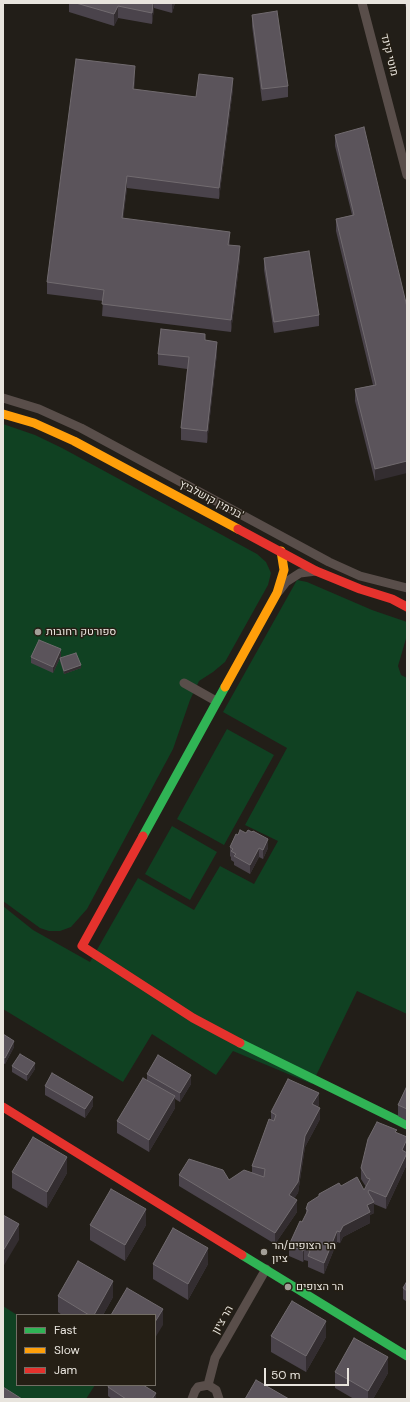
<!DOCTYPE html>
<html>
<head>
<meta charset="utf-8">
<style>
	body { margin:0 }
	#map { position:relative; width:410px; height:1402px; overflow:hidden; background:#221e18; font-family:"DM Sans",sans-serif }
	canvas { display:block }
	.frame { position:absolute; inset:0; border:4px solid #e8e4dd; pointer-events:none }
	.legend { position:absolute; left:16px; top:1314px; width:140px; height:72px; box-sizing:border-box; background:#251f15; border:1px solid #736e65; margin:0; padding:5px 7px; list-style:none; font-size:12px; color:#e8e4dd }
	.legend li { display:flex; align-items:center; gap:8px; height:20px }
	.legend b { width:20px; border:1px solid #736e65 }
	.scale { position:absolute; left:264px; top:1368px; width:85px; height:18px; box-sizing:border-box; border:2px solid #e8e4dd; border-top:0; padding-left:5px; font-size:12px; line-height:14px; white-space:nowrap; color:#e8e4dd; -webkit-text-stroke:3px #251f15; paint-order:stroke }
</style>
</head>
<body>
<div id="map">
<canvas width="410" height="1402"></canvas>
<div class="frame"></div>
<ul class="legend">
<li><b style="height:5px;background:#30b455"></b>Fast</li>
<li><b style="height:5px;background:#ff9f0a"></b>Slow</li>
<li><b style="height:5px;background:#e5322d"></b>Jam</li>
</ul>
<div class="scale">50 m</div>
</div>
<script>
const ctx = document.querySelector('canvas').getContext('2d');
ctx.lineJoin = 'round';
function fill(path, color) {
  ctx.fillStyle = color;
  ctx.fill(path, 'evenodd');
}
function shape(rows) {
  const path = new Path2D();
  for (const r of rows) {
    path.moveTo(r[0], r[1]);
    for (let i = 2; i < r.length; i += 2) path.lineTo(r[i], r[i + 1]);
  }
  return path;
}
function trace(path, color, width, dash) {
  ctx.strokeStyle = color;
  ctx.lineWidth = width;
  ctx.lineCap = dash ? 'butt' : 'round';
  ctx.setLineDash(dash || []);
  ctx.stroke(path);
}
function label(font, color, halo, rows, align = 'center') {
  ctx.font = font + ' "DM Sans",Heebo,sans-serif';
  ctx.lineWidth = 3;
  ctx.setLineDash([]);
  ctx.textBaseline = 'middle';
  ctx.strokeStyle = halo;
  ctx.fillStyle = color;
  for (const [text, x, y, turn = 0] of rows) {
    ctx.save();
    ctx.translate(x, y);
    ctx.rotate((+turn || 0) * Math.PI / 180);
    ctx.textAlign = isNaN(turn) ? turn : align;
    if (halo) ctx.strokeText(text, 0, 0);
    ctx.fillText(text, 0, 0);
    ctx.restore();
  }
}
fill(shape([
	[3,424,35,435,62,448,257,554,266,562,271,573,268,585,225,662,213,672,199,681,190,700,173,749,87,909,71,927,60,931,49,931,40,928,3,901],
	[297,580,307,582,372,610,407,622,407,635,398,666,401,675,407,678,407,1014,357,991,312,1084,233,1051,216,1075,152,1034,123,1082,3,1009,3,906,33,930,90,962,138,878,194,910,220,866,254,884,278,841,245,825,287,748,223,712],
	[227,729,274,755,224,845,177,819],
	[172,826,217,852,190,900,145,874],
	[3,1306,17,1315,17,1385,95,1385,86,1399,13,1399,3,1393]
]), '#104122');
trace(shape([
	[362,3,407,175],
	[3,398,39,409,81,428,329,562,360,576,407,588],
	[279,591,286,582,300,573,316,571],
	[184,683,216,701],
	[208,1385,215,1358,266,1269],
	[192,1399,195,1391,198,1387,208,1385,216,1390,219,1399]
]), '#594e4a', 9);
trace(shape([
	[143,836,225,687],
	[240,1043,407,1125],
	[242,1255,407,1356]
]), '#30b455', 9);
trace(shape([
	[3,414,34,423,74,441,238,529],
	[225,687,277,593,284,570,281,551]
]), '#ff9f0a', 9);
trace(shape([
	[238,529,316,571,360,589,392,599,407,607],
	[143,836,82,946,193,1018,240,1043],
	[3,1107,242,1255]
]), '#e5322d', 9);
fill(shape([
	[69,3,175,3,172,13,154,8,152,24,118,18,114,26,69,12],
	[405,3,407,3,407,11,405,4],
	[252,15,288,86,288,97,262,101,252,26],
	[135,78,134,90,196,97,233,89,219,199,127,188,123,218,230,243,229,245,240,258,231,332,102,316,103,301,47,294,47,282],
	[335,135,407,307,375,481,355,401,355,389,373,385,336,231,336,219,352,215,335,146],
	[264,258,319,315,319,326,274,333,264,270],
	[205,340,217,353,207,443,181,440,181,428,187,369,158,365,158,354],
	[61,656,53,673,31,663,31,657],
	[60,658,81,668,64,674,60,661],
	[246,833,268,848,263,859,259,857,250,874,234,865,234,862,231,860,231,857,230,856,230,847,238,835],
	[3,1034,14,1047,5,1064,3,1063],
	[407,1065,407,1079,406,1079,406,1067],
	[12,1066,35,1069,27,1081,12,1072],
	[147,1074,191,1084,180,1102,175,1099,175,1108,149,1152,117,1133,117,1121,147,1080],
	[45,1086,93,1106,85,1118,45,1095],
	[407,1086,407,1121,398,1116,398,1105],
	[319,1104,318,1107,320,1119,305,1147,298,1193,294,1198,297,1212,275,1244,179,1186,179,1175,229,1180,252,1173,252,1166,271,1120,271,1112],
	[397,1133,406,1152,407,1164,386,1209,374,1204,374,1213,370,1215,370,1223,343,1237,340,1243,337,1242,324,1274,308,1267,308,1261,304,1260,303,1262,289,1256,289,1245,302,1222,306,1214,306,1209,319,1197,319,1194,341,1186,364,1190,366,1187,361,1179,361,1168],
	[12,1172,67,1173,47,1208,12,1188],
	[90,1225,146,1225,125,1261,90,1240],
	[153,1264,208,1264,188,1300,153,1279],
	[407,1281,407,1302,403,1299,403,1288],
	[58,1296,113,1297,103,1315,62,1315,58,1312],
	[271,1336,326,1337,306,1372,271,1352],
	[335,1372,388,1373,373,1399,354,1399,335,1388],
	[108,1387,156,1399,112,1399,108,1396]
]), '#4a434b');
fill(shape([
	[153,3,154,3,154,8,152,24,152,13],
	[172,3,175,3,172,13],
	[118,6,118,18,114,26,114,14],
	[135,66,135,78,133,101,133,89],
	[233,78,233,89,219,199,219,188],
	[127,176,127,188,122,230,122,218],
	[230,232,230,243,228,256,228,245],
	[240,246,240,258,231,332,231,320],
	[217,342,217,353,207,443,207,431],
	[407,461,407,473,375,481,375,469],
	[61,649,61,656,53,673,53,667],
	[81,665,81,668,64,674,64,671],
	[268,839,268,848,263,859,263,850],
	[259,848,259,857,250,874,250,865],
	[14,1041,14,1047,5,1064,5,1058],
	[35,1063,35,1069,27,1081,27,1075],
	[191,1075,191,1084,180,1102,180,1093],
	[319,1093,319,1104,312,1115,312,1104],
	[175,1096,175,1108,149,1152,149,1140],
	[93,1097,93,1106,85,1118,85,1109],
	[320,1108,320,1119,305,1147,298,1193,289,1207,289,1195,305,1136],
	[4,1119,4,1135,3,1137,3,1121],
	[407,1139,407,1150,402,1162,402,1150],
	[407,1153,407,1164,386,1209,386,1197],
	[67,1157,67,1173,47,1208,47,1192],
	[297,1200,297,1212,275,1244,275,1233],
	[374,1202,374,1213,370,1215,370,1223,343,1237,340,1243,340,1232,343,1226,367,1205],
	[146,1209,146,1225,125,1261,125,1245],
	[19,1224,19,1240,3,1267,3,1251],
	[337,1231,337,1242,324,1274,324,1263],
	[208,1248,208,1264,188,1300,188,1284],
	[304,1248,304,1260,303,1262,303,1251],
	[113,1281,113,1297,103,1315,94,1315],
	[163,1309,163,1325,155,1338,155,1322],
	[326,1321,326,1337,306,1372,306,1356],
	[388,1357,388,1373,373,1399,368,1399,368,1391],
	[156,1393,156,1399,152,1399]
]), '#332d30');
const building = shape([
	[76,3,153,3,152,13,118,6,114,14,76,3],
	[277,11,288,86,262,89,252,15,277,11],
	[76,59,135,66,133,89,196,97,199,74,233,78,219,188,127,176,122,218,230,232,228,245,240,246,231,320,102,304,104,290,47,282,76,59],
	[364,127,407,307,407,461,375,469,355,389,376,385,336,219,354,215,335,135,364,127],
	[309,251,319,315,274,322,264,258,309,251],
	[161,329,205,334,205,340,217,342,207,431,181,428,189,357,158,354,161,329],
	[39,640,61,649,53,667,31,657,39,640],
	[76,653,81,665,64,671,60,658,76,653],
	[240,830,246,833,248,830,252,832,253,831,268,839,263,850,259,848,250,865,234,856,236,854,231,851,233,849,230,847,236,834,238,835,240,830],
	[3,1034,14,1041,5,1058,3,1057,3,1034],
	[20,1054,35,1063,27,1075,12,1066,20,1054],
	[158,1055,191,1075,180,1093,147,1074,158,1055],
	[52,1073,93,1097,85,1109,45,1086,52,1073],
	[143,1078,175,1096,149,1140,117,1121,143,1078],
	[288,1079,319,1093,312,1104,320,1108,305,1136,298,1182,289,1195,297,1200,275,1233,179,1175,189,1159,223,1170,229,1180,244,1170,264,1177,265,1169,252,1166,269,1119,274,1121,276,1115,271,1112,288,1079],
	[407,1086,407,1109,398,1105,407,1086],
	[377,1122,397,1130,395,1132,407,1137,407,1139,402,1150,407,1153,386,1197,369,1190,368,1192,374,1202,367,1205,370,1212,343,1226,340,1232,337,1231,324,1263,308,1256,310,1251,304,1248,303,1251,289,1245,300,1221,302,1222,308,1210,306,1209,308,1203,319,1196,319,1194,339,1183,341,1186,357,1177,364,1190,370,1179,367,1178,361,1168,368,1139,377,1122],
	[33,1137,67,1157,47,1192,12,1172,33,1137],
	[111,1189,146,1209,125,1245,90,1225,111,1189],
	[3,1215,19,1224,3,1251,3,1215],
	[173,1228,208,1248,188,1284,153,1264,173,1228],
	[78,1261,113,1281,94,1315,89,1315,58,1296,78,1261],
	[407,1281,407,1291,403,1288,407,1281],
	[127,1288,163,1309,155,1322,155,1315,111,1315,127,1288],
	[292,1301,326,1321,306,1356,271,1336,292,1301],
	[354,1338,388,1357,368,1391,335,1372,354,1338],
	[256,1380,289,1399,245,1399,256,1380],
	[109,1385,143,1385,156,1393,152,1399,126,1399,108,1387,109,1385],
	[3,1387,22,1399,3,1399,3,1387]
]);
fill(building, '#5b545b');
trace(building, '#716b6f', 1);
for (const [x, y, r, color] of [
	[38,632,4,"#a39f98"],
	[264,1252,4,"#a39f98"],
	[288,1287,4,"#a39f98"]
]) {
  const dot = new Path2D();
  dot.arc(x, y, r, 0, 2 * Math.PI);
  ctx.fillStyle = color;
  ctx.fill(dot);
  trace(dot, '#251f15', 1.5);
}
label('11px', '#e8e4dd', '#251f15', [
	["מוטי קינד",389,55,76],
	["בנימין קושלביץ'",211,500,28],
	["הר ציון",223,1320,-60]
]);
label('11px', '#e8e4dd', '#251f15', [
	["ספורטק רחובות",46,632],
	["הר הצופים/הר",272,1246],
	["ציון",272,1259],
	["הר הצופים",296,1287]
], 'left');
</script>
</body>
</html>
